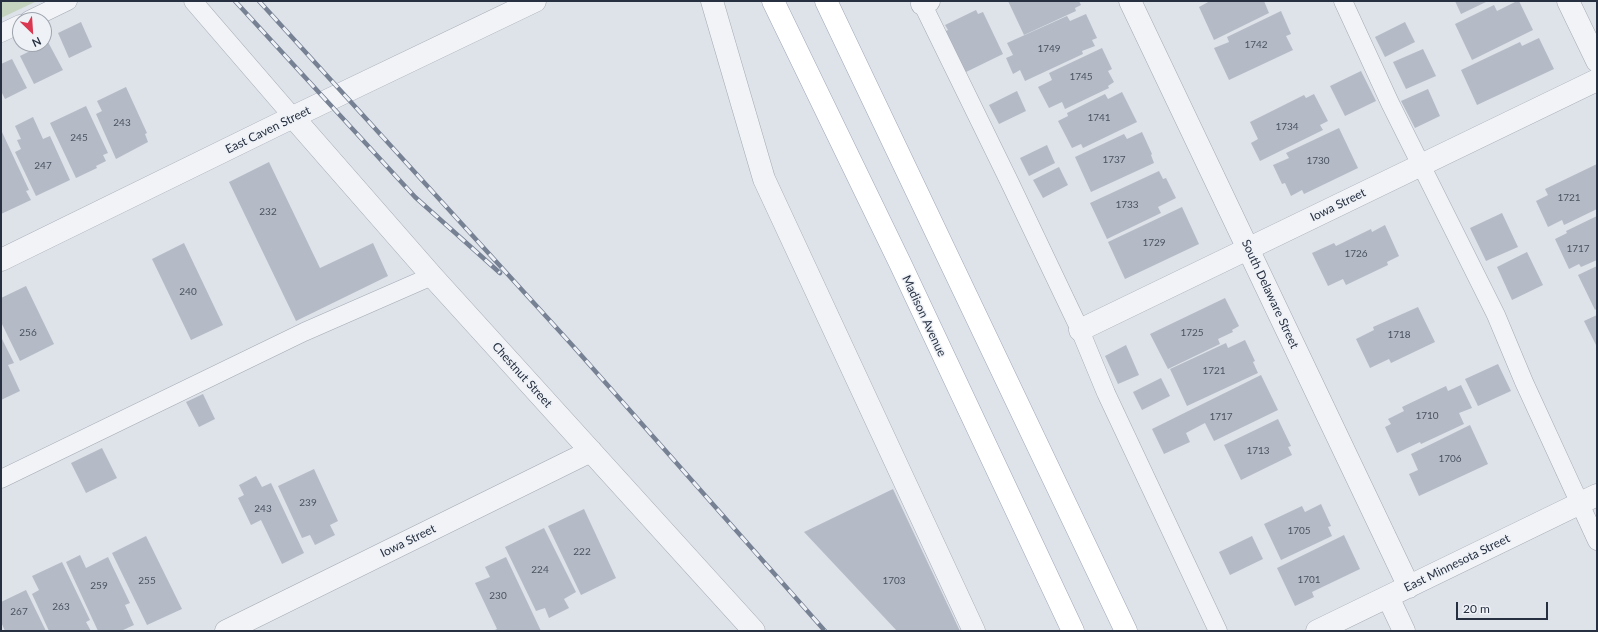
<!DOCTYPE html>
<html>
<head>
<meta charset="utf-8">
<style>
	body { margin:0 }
	#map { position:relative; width:1598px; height:632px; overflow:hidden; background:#dee2e9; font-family:Lato,sans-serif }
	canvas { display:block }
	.frame { position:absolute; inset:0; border:2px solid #263041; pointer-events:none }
	.north { position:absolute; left:12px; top:12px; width:40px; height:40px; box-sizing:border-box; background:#eef1f6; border:1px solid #9ea4ae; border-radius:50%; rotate:155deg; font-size:11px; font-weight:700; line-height:16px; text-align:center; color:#263041 }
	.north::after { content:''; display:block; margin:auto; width:14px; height:18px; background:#d93850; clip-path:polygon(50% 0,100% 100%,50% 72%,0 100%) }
	.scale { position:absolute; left:1456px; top:602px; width:92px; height:18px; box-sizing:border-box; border:2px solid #263041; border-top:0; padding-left:5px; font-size:12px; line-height:14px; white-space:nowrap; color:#263041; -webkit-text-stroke:3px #eef1f6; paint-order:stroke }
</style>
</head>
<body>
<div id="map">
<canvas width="1598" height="632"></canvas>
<div class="frame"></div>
<div class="north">N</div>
<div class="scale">20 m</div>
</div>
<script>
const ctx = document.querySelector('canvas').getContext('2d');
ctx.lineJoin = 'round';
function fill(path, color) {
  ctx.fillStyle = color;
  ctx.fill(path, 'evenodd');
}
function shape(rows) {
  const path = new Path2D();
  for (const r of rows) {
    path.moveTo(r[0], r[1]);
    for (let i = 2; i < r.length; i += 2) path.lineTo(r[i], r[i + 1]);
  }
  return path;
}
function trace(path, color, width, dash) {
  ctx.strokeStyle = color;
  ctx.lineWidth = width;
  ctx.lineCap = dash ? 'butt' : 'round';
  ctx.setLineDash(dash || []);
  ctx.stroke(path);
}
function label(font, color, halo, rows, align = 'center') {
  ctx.font = font + ' Lato,sans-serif';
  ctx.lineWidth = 3;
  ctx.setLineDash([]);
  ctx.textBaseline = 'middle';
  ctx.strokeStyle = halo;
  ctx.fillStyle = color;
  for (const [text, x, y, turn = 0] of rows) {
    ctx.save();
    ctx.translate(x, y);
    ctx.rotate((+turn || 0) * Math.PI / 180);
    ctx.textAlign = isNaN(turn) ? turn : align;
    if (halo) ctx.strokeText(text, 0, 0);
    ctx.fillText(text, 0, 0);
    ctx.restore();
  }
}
fill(shape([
	[1,1,37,1,1,18]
]), '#c4d4be');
fill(shape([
	[1008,1,1079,1,1081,5,1075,8,1076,11,1024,35],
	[1210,1,1264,1,1269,13,1214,40,1199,7],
	[1455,1,1488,1,1461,14],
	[1517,1,1519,1,1533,30,1472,60,1455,24,1494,5,1497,11],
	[976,10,978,14,983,12,1003,54,964,73,944,32,948,30,945,25],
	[1281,11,1291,34,1286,36,1293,50,1229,80,1214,48,1229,42,1227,37],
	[1086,14,1097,38,1092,40,1095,46,1082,51,1083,54,1025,81,1020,70,1013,74,1006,58,1013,55,1007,43,1067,16,1070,21],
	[81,22,92,47,69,58,58,33],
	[1405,22,1415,42,1385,57,1375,37],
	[1539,38,1554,69,1477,105,1461,70,1520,42,1522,46],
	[48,42,63,70,34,84,20,56],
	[1102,48,1112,69,1108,71,1114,82,1108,86,1109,88,1065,109,1062,102,1049,108,1038,87,1052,80,1049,73],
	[1423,49,1436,76,1406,89,1393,62],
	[12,59,27,88,5,99,1,91,1,64],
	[1361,71,1376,101,1345,116,1330,86],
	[126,87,147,133,145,134,148,142,116,159,96,114,102,111,97,101],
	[1428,89,1440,116,1415,128,1401,101],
	[1017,91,1026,111,999,124,989,105],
	[1122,92,1137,122,1083,148,1081,144,1072,148,1058,121,1068,116,1067,113,1105,94,1108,99],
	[1314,94,1328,121,1320,125,1323,130,1260,161,1251,143,1258,139,1250,122,1304,95,1306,98],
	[86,106,108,153,103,155,106,161,96,166,97,168,76,178,50,123],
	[33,117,43,139,50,136,70,180,36,196,15,152,21,149,17,140,21,139,15,126],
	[1339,128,1358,168,1304,194,1302,190,1291,196,1285,183,1282,184,1273,165,1289,158,1286,153],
	[2,132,29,190,26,191,31,200,1,214,1,133],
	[1142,132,1152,154,1151,155,1154,163,1091,192,1075,157,1124,134,1127,139],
	[1047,145,1055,163,1029,176,1020,158],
	[269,162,320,268,373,243,388,276,296,321,229,182],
	[1597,164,1597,209,1564,225,1562,220,1548,227,1536,201,1548,195,1545,189],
	[1059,167,1068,185,1043,198,1033,180],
	[1159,171,1163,179,1166,178,1176,198,1158,207,1161,213,1107,239,1090,203],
	[1182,207,1199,244,1125,279,1108,242],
	[1502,213,1518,247,1486,261,1470,228],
	[1597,216,1597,260,1581,267,1579,264,1569,269,1555,239,1567,233,1566,231],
	[1385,225,1399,256,1387,262,1388,265,1346,285,1343,279,1328,286,1312,253,1334,243,1336,246,1371,229,1372,232],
	[184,243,223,325,191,340,152,259],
	[1527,252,1543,285,1512,300,1497,267],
	[1597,266,1597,308,1595,310,1578,275],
	[26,286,54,344,20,361,1,322,1,298],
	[1225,298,1239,326,1232,330,1233,332,1218,339,1220,344,1168,369,1150,334],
	[1418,307,1435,342,1391,363,1389,359,1370,368,1356,339,1374,330,1373,327],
	[1597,315,1597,347,1584,321],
	[1,337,14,363,8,365,20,391,1,400],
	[1245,340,1255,361,1253,362,1258,373,1187,406,1170,369,1226,343,1228,348],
	[1126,345,1139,375,1118,384,1105,356],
	[1498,364,1511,391,1478,406,1465,379],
	[1261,375,1278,410,1214,441,1205,423,1186,433,1190,442,1164,454,1152,429],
	[1161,378,1170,396,1142,410,1133,392],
	[1461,385,1472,408,1459,413,1464,424,1421,444,1420,442,1397,453,1385,427,1391,424,1388,419,1404,411,1402,407,1446,386,1448,391],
	[203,394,215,419,199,427,186,402],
	[1278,419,1291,446,1288,447,1292,455,1241,480,1224,445],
	[1470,425,1488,464,1419,496,1409,474,1418,470,1411,454],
	[102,448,117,478,86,493,71,463],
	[314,469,338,521,330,525,335,535,315,545,310,535,302,538,278,486],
	[256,476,262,487,271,483,304,553,282,564,261,520,251,525,238,498,244,495,239,485],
	[893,489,960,631,897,631,804,532],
	[1321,504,1331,526,1328,527,1332,536,1281,560,1264,524,1302,506,1305,512],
	[584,509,616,578,581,595,548,526],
	[544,528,576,592,564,599,569,608,549,618,545,608,536,611,505,547],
	[1344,535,1360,569,1312,592,1314,597,1295,606,1277,568],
	[146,536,182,609,147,625,112,553],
	[1252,536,1263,559,1230,575,1219,552],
	[80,555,86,568,108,557,130,603,125,605,134,625,121,631,98,631,66,562],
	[506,557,541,631,493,631,497,629,475,583,490,577,485,567],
	[62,562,90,620,86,622,91,631,49,631,32,594,39,590,32,576],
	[26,590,46,631,5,631,1,622,1,602]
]), '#b5bbc6');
const lane = shape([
	[193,1,293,117],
	[921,1,1010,183,1080,330,1106,393,1218,631],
	[1343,1,1390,103,1496,315,1524,382,1597,541],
	[29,20,68,1],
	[1,33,20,24],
	[1,479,304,332,432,276]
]);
const street = shape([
	[712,1,764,179,974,631],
	[1130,1,1409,587],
	[1568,1,1597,61],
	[922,4,929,1],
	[293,117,432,276,754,631],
	[1,260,293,117,535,1],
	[1080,330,1597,80],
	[1388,597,1404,631],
	[226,631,591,451],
	[1317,631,1597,495]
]);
const primary = shape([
	[773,1,900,263,1073,631],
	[826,1,1126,631]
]);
trace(lane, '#a3a9b3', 19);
trace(street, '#a3a9b3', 23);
trace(primary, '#9ca6b6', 23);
trace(lane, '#f1f3f7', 18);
trace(street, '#f1f3f7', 22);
trace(primary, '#fff', 22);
const rail = shape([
	[235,1,415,197,500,273],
	[259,1,573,346,825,631]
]);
trace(rail, '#768194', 4.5);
trace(rail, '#eef1f6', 3, [9]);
label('10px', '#4a5362', null, [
	["1742",1256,45],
	["1749",1049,49],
	["1745",1081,77],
	["1741",1099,118],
	["243",122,123],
	["1734",1287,127],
	["245",79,138],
	["1737",1114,160],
	["1730",1318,161],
	["247",43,166],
	["1721",1569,198],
	["1733",1127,205],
	["232",268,212],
	["1729",1154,243],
	["1717",1578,249],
	["1726",1356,254],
	["240",188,292],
	["256",28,333],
	["1725",1192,333],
	["1718",1399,335],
	["1721",1214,371],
	["1710",1427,416],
	["1717",1221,417],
	["1713",1258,451],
	["1706",1450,459],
	["239",308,503],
	["243",263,509],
	["1705",1299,531],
	["222",582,552],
	["224",540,570],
	["1701",1309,580],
	["255",147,581],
	["1703",894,581],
	["259",99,586],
	["230",498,596],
	["263",61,607],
	["267",19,612]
]);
label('12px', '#263041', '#eef1f6', [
	["East Caven Street",268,130,-26],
	["Iowa Street",1338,205,-26],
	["South Delaware Street",1270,294,65],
	["Madison Avenue",924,316,65],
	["Chestnut Street",522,375,48],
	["Iowa Street",408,541,-26],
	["East Minnesota Street",1457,563,-26]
]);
</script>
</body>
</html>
